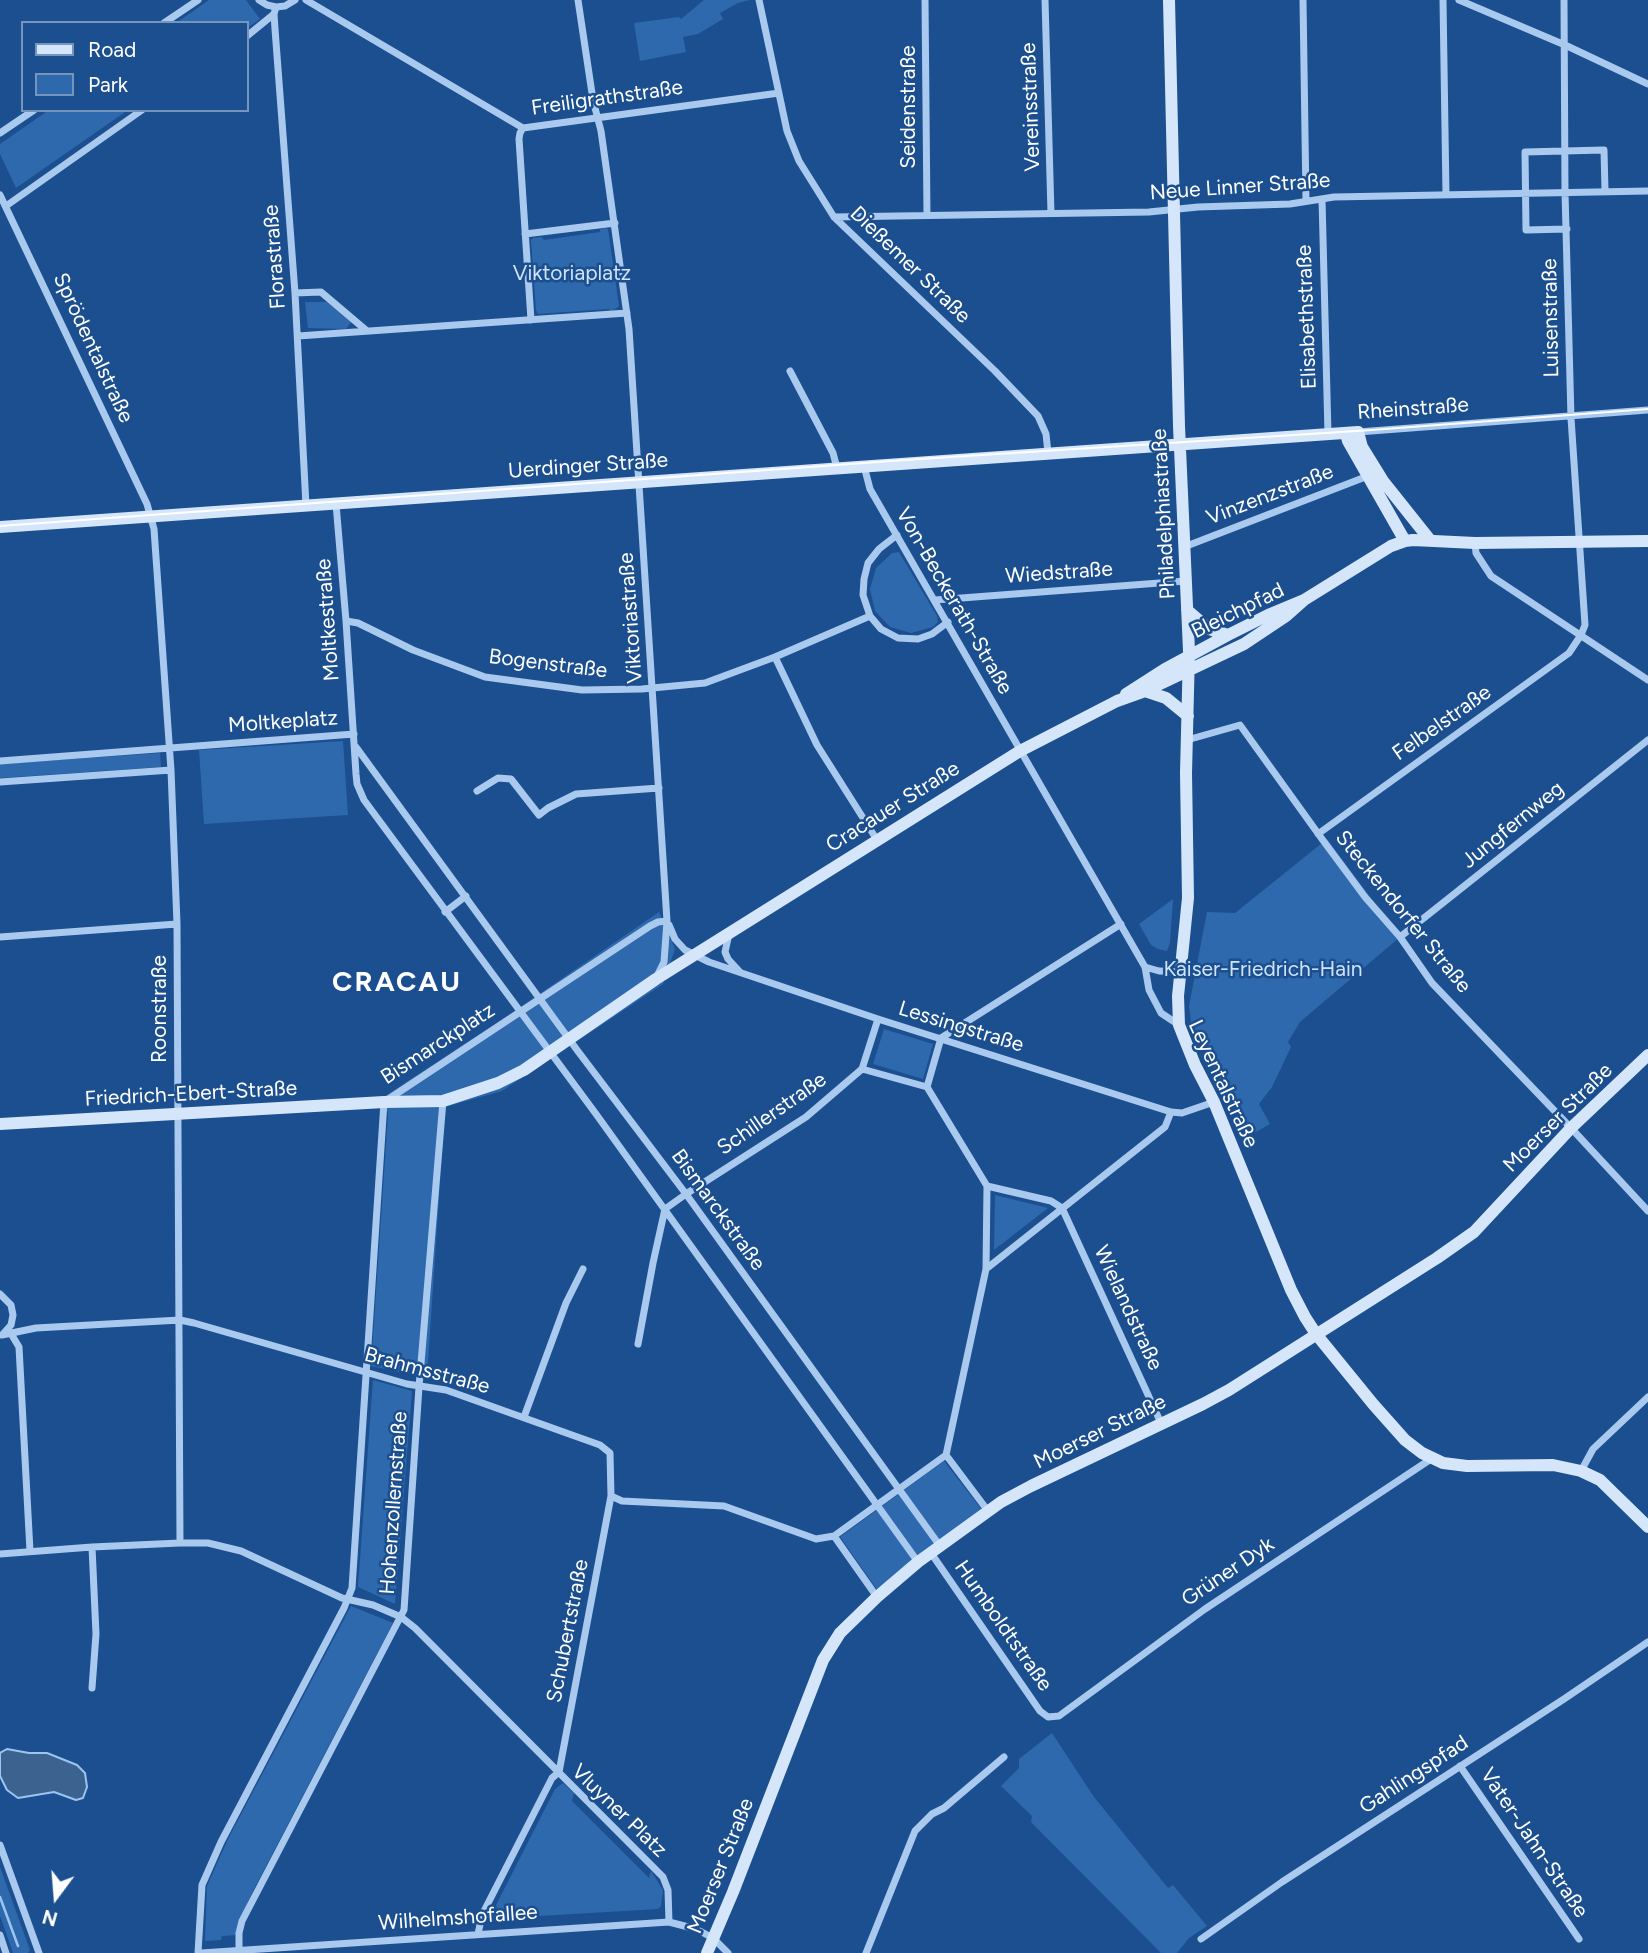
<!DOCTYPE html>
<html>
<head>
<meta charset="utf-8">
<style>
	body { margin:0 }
	#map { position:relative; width:1648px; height:1953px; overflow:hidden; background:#1b4f8f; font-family:Figtree,sans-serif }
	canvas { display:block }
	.legend { position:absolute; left:21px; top:21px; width:228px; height:91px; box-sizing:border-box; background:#1b4f8f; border:2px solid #7695bc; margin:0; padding:9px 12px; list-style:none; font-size:21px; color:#fff }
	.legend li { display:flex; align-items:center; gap:14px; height:35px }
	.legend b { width:35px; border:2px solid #7695bc }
	.north { position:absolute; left:21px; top:1862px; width:70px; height:70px; -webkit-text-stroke:5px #1b4f8f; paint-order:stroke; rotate:196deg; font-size:19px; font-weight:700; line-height:28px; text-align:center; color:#fff }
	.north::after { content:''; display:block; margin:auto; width:24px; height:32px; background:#fff; clip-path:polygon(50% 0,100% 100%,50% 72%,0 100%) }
</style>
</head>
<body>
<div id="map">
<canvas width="1648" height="1953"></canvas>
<ul class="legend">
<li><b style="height:9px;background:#d6e6fa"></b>Road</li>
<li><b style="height:19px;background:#2e69ad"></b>Park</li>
</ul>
<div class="north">N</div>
</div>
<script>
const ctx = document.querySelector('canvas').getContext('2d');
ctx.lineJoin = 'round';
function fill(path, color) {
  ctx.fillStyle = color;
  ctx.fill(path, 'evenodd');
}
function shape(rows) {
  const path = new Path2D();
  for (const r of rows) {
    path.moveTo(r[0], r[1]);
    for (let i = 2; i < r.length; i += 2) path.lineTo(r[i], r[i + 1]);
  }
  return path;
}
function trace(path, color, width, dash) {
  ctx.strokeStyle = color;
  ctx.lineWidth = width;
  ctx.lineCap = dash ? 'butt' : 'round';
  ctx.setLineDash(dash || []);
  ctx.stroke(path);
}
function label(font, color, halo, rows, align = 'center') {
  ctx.font = font + ' Figtree,sans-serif';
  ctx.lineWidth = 5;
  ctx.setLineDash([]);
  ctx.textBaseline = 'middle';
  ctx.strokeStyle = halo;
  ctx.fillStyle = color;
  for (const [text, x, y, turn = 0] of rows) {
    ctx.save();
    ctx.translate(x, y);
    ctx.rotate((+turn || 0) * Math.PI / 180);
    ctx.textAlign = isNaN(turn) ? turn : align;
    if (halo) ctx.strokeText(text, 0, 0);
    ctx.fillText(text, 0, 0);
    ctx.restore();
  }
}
fill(shape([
	[209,0,246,0,260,19,247,28,247,23,176,23],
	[704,0,750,0,738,3,720,13,723,19,698,34,683,37,686,52,640,61,634,23,679,17,681,19],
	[49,110,128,110,16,188,0,154,0,144],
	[605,228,608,229,619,306,617,308,610,311,609,309,538,314,536,310,531,240,533,238,541,237,544,240,600,232,600,229],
	[305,302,327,302,352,321,346,329,308,328],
	[899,552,937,616,938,622,933,627,911,633,890,627,875,611,870,589,876,568,892,553],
	[343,741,348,815,204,824,199,750],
	[160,753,161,767,0,778,0,764],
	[1327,839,1400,937,1300,1022,1288,1042,1291,1047,1272,1087,1259,1104,1270,1124,1249,1136,1235,1111,1191,1022,1189,1006,1207,912,1235,913],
	[1173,899,1170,943,1167,951,1158,949,1151,945,1139,924],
	[659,912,675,949,663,984,502,1091,445,1107,427,1378,371,1366,388,1115,385,1096,510,1014],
	[884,1029,933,1044,923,1079,873,1064],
	[995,1195,1048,1208,994,1250],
	[373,1380,412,1391,395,1604,358,1587],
	[944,1461,982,1510,923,1551,878,1591,840,1537],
	[351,1606,393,1623,253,1891,237,1927,236,1935,222,1936,221,1940,205,1941,207,1886,228,1839],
	[1052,1733,1094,1797,1168,1888,1173,1885,1207,1926,1189,1938,1177,1953,1161,1953,1031,1822,1032,1816,1001,1786,1019,1768,1019,1759],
	[563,1783,574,1793,572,1801,649,1878,651,1871,663,1890,661,1906,658,1909,489,1919,555,1789],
	[0,1867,30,1950,28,1953,13,1953,0,1916]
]), '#2e69ad');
const water = shape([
	[7,1749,29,1753,47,1753,77,1765,85,1773,87,1787,83,1798,76,1800,54,1792,18,1798,7,1790,0,1776,0,1753,7,1749]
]);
fill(water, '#3c6290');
trace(water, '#9cc4f0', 2);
trace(shape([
	[0,1897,18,1946]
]), '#9cc4f0', 2.5);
trace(shape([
	[259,0,267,5,276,7,285,6,295,0],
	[306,0,523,128,779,93],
	[578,0,593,100,601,131,629,329,667,921,664,962,657,976],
	[759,0,787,131,799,161,834,217,995,371,1038,416,1046,434,1048,453],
	[925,0,927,215],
	[1045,0,1051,213],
	[1303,0,1306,201],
	[1443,0,1446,195],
	[1459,0,1565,45,1648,84],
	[276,7,274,14,275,29,295,293,306,506],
	[164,23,198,0],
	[247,36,274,14],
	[523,128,520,133,519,139,531,320],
	[0,133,34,110],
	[0,195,147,504,154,529,171,770,177,924,180,1543],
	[1322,199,1328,434],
	[6,206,142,110],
	[834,217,1149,212,1198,207,1290,204,1334,197,1648,191],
	[1567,229,1526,230,1525,152,1604,150,1605,191],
	[525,234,615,223],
	[295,293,321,292,367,331],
	[298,336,627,313],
	[790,371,833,453,837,468],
	[1358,432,1648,410],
	[864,466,870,489,1145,967,1149,990,1161,1013,1179,1025],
	[336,504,346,621,356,774,357,784,364,800,596,1114,918,1562],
	[897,535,879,549,868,563,864,579,863,595,870,616,881,629,898,638,918,639,932,634,948,622],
	[1475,543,1476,553,1491,576,1648,680],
	[1184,547,1368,476],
	[935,600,1186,581],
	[346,621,358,623,413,650,485,677,582,690,642,689,705,683,775,657,870,616],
	[775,657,817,745,877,840],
	[1187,740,1240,725,1322,839,1365,897,1400,937,1432,983,1571,1128,1648,1211],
	[356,747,577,1050,686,1194,940,1546],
	[0,761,354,734],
	[0,782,171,770],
	[477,791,498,778,511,779,539,815,548,808,576,794,659,788],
	[1318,834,1569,653,1581,635,1585,625,1571,418,1565,192,1564,0],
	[445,912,466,896],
	[669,925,675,939,685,950,709,962,878,1019,1171,1112,1182,1113,1214,1102],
	[729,934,725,952,728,959,740,972],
	[0,937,177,924],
	[1400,937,1648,740],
	[1145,967,1159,971,1181,972],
	[878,1019,862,1069,927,1087,941,1038,1121,924],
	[927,1087,987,1186],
	[987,1186,1051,1201,1062,1208,1161,1423],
	[986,1269,1165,1127,1171,1112],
	[0,1294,11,1305,13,1315,11,1325,3,1334],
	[10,1332,19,1347,30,1551],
	[2,1335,36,1328,180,1320,194,1323,407,1384,446,1390,600,1445,610,1453,611,1496,622,1501,724,1506,816,1539,834,1536,946,1455],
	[638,1344,653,1263,665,1209,686,1194,806,1117,862,1069],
	[524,1417,566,1303,583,1269],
	[946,1455,986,1269,987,1186],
	[946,1455,988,1511],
	[1581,1471,1593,1449,1648,1397],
	[834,1536,877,1597],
	[92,1547,96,1634,92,1688],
	[931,1553,1040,1711,1048,1717,1059,1716,1205,1609,1431,1459],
	[0,1554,92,1547,180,1543,208,1543,241,1551,342,1598,373,1605,401,1617,415,1628,663,1877,668,1890,669,1922],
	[1460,1766,1579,1939],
	[559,1772,611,1496],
	[0,1845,39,1953],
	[478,1934,482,1915,552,1778,559,1772],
	[0,1935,6,1953],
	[1201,1939,1282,1882,1564,1699,1648,1642],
	[198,1953,202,1885,221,1842,344,1608,352,1588,384,1102,650,926,658,922,667,921],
	[201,1953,669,1922,696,1929,713,1938,728,1953],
	[239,1953,239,1933,242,1921,404,1610,419,1387,443,1101],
	[866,1953,915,1831,932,1814,944,1808,1004,1757]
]), '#a9c9ee', 7);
trace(shape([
	[1169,0,1179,426,1189,651,1186,773,1188,898,1178,996,1179,1025,1195,1065,1214,1102,1291,1290,1305,1317,1316,1334,1373,1404,1405,1440,1422,1453,1443,1463,1467,1466,1553,1465,1581,1471,1600,1480,1648,1527],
	[1346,433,1348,441,1405,541],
	[0,527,1358,432,1362,447,1383,481,1430,540],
	[1187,610,1209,629,1228,635],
	[1145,691,1166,698,1188,716],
	[1126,694,1165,669,1228,635,1268,615,1304,600,1391,546,1405,541,1413,540,1475,543,1648,541],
	[0,1124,384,1102,443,1101,498,1083,524,1070,656,979,1020,751,1117,701,1145,691,1244,644,1286,616,1304,600],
	[707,1953,733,1892,823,1660,840,1633,877,1597,918,1562,1001,1502,1031,1486,1203,1404,1229,1390,1437,1258,1474,1232,1571,1128,1648,1055]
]), '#d6e6fa', 12);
trace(shape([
	[0,526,919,459,1372,430,1648,409]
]), '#fff', 2);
label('21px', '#fff', '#1b4f8f', [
	["Freiligrathstraße",607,98,-8],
	["Seidenstraße",909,107,-90],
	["Vereinsstraße",1031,107,-92],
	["Neue Linner Straße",1240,187,-4],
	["Florastraße",275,257,-94],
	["Dießemer Straße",910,265,44],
	["Elisabethstraße",1307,317,-92],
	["Luisenstraße",1551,318,-91],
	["Sprödentalstraße",93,348,65],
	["Rheinstraße",1413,409,-4],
	["Uerdinger Straße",588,466,-4],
	["Vinzenzstraße",1270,495,-21],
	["Philadelphiastraße",1164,514,-93],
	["Wiedstraße",1059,573,-4],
	["Von-Beckerath-Straße",954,601,60],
	["Bleichpfad",1238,611,-26],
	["Viktoriastraße",631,618,-94],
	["Moltkestraße",328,620,-94],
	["Bogenstraße",548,664,7],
	["Moltkeplatz",283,722,-4],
	["Felbelstraße",1442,723,-35],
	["Cracauer Straße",893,807,-32],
	["Jungfernweg",1513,825,-39],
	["Steckendorfer Straße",1403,912,51],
	["Roonstraße",160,1009,-90],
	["Lessingstraße",961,1027,17],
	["Bismarckplatz",438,1044,-33],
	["Leyentalstraße",1223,1084,65],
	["Friedrich-Ebert-Straße",191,1094,-3],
	["Schillerstraße",772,1114,-35],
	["Moerser Straße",1558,1118,-45],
	["Bismarckstraße",718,1210,54],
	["Wielandstraße",1128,1308,65],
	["Brahmsstraße",427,1371,15],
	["Moerser Straße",1100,1432,-26],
	["Hohenzollernstraße",394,1503,-86],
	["Grüner Dyk",1228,1572,-34],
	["Humboldtstraße",1003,1626,55],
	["Schubertstraße",568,1631,-79],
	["Gahlingspfad",1414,1775,-33],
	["Vluyner Platz",619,1811,44],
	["Vater-Jahn-Straße",1534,1843,56],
	["Moerser Straße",721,1866,-68],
	["Wilhelmshofallee",458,1918,-4]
]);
label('21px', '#cfe3fa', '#1b4f8f', [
	["Viktoriaplatz",572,274],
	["Kaiser-Friedrich-Hain",1263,970]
]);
ctx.letterSpacing = '2px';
label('bold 28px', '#fff', '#1b4f8f', [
	["CRACAU",397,983]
]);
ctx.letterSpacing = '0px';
</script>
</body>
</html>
